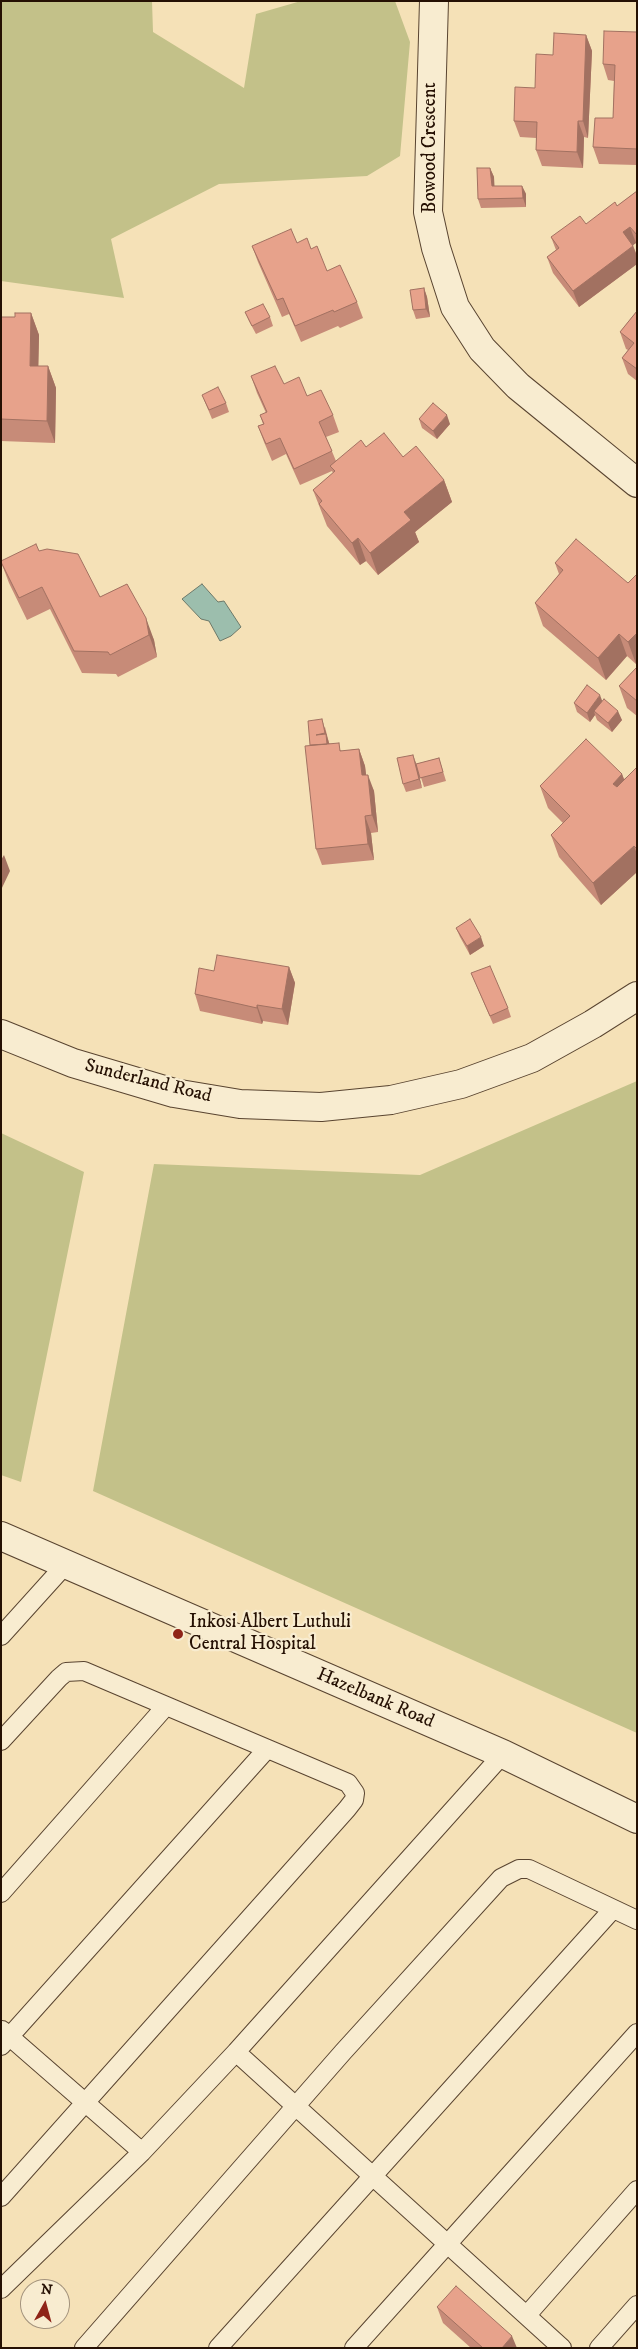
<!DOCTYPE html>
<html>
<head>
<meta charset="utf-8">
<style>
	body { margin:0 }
	#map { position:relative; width:638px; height:2349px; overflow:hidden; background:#f5e1b7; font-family:"IM FELL DW Pica",serif }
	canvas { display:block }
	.frame { position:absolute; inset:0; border:2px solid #251003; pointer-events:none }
	.north { position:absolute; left:20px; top:2279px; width:50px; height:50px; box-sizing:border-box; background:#f8ecd0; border:1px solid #a4947e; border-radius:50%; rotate:7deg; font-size:14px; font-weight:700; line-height:20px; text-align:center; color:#251003 }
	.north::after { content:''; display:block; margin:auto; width:18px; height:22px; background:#8f2418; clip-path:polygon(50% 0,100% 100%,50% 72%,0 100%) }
</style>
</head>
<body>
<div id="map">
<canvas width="638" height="2349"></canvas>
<div class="frame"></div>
<div class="north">N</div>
</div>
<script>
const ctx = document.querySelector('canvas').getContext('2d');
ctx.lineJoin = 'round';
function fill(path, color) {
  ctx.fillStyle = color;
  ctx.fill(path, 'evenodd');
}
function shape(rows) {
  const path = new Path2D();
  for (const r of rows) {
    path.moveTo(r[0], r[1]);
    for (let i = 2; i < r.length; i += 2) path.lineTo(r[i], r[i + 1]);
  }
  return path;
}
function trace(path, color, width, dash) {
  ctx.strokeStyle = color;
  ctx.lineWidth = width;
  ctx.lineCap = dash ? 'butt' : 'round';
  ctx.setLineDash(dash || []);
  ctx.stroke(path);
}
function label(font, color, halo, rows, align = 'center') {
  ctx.font = font + ' "IM FELL DW Pica",serif';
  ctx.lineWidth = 4.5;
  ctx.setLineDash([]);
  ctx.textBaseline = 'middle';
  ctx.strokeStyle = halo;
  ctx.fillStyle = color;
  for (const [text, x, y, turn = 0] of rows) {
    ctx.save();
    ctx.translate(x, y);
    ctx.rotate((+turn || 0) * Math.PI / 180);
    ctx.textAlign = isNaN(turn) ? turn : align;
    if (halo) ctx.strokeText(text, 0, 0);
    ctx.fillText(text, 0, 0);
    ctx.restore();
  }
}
fill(shape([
	[1,1,152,1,153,32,244,88,256,14,301,1,395,1,410,42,400,156,367,176,219,184,111,239,124,298,1,281],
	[637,1081,637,1733,93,1491,154,1164,420,1175],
	[1,1133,84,1172,21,1482,1,1475]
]), '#c3c189');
const water = shape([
	[202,584,218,602,224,601,241,627,231,636,220,641,209,621,201,619,182,599,202,584]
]);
fill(water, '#9cbead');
trace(water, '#6c7869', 1);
const lane = shape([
	[1,1636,66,1564],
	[1,1741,59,1678,66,1672,84,1671,348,1783,355,1793,354,1800,347,1809,1,2197],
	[1,1893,166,1706],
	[2,2030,142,2152],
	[1,2046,267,1749],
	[236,2052,562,2348],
	[1,2289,142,2152,236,2052,503,1754],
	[527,2315,637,2190],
	[84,2348,343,2052,501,1878,519,1869,529,1869,637,1920],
	[218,2348,613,1909],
	[354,2348,637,2033],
	[599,2348,637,2305]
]);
const street = shape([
	[434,1,428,212,436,248,455,307,482,349,518,386,637,483],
	[1,1034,73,1063,174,1093,240,1104,321,1107,391,1100,461,1084,532,1058,593,1024,637,996],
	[1,1536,503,1754,637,1819]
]);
trace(lane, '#594430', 20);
trace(street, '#594430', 30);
trace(lane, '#f8ecd0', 18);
trace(street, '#f8ecd0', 28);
fill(shape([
	[637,32,637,165,599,164,593,147,613,118,614,81,608,80,603,64],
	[586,35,592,51,588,138,584,137,583,168,542,166,536,150,536,138,520,137,514,121,535,88,553,55],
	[490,168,494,177,494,186,522,186,526,194,526,207,481,208,478,199],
	[637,191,637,244,636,243,633,245,637,256,637,264,579,307,553,273,547,257,556,250,551,237,586,224,617,206],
	[297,243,311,249,327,271,357,302,363,318,340,328,338,326,301,342,289,314,282,317,258,262,252,246],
	[424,288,427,297,430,317,416,319,413,310],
	[637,311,637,381,628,374,622,358,628,350,626,349,620,332],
	[245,312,270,317,273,326,256,334,249,321],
	[31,313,39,335,38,366,48,366,56,388,55,443,1,441,1,317,15,317],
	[251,376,284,384,307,396,333,415,339,432,326,437,336,461,366,447,403,457,444,480,452,502,415,532,419,542,378,575,366,561,360,565,327,526,313,490,333,473,332,471,300,485,286,454,272,461,264,442,258,426,263,424,260,415,266,413,257,393],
	[202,395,226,403,229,412,212,419],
	[419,419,450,424,437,439,422,428],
	[39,551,100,597,127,584,154,640,157,657,118,677,116,674,82,673,50,609,27,620,9,583,1,562],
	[555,563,628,583,637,574,636,664,627,656,606,680,543,626,535,603,559,574],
	[637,667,637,716,627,708,619,686],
	[602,701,622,720,612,732,597,720,595,715,590,722,577,712,574,703],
	[325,727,329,743,342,751,359,749,365,766,366,775,374,791,378,832,371,833,374,860,322,865,316,849,310,745],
	[439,758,446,781,424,787,417,765,422,788,406,792,403,784,416,764],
	[637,769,637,872,601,905,559,857,551,835,563,823,548,808,540,786,622,774,624,779],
	[456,928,484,946,470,955,460,937],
	[289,967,295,983,288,1025,263,1021,262,1024,200,1011,195,994,214,971],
	[471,973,508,1008,511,1017,493,1024],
	[437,2307,517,2348,471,2348,443,2323]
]), '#c78b78');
fill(shape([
	[586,35,592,51,588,138,583,121],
	[578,121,584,137,583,168,577,152],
	[490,168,494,177,495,195,492,186],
	[522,186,526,194,526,207,523,198],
	[630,227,636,243,629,248,623,232],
	[633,246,637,256,637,264,579,307,573,291],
	[424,288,427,297,430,317,426,309],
	[31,313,39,335,38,388,30,366],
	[48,366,56,388,55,443,47,421],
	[447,415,450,424,437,439,433,431],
	[444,480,452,502,415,532,419,542,378,575,370,553,404,512],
	[358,538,366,561,360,565,352,543],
	[146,618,154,640,157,657,149,635],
	[637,633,637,664,636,664,628,642],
	[619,634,627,656,606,680,598,658],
	[600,695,603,703,594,711,595,715,590,722,587,713],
	[618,711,622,720,612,732,608,723],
	[322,719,329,743,331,757,328,748,325,733],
	[359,749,365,766,368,791,362,775],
	[413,755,416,763,422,788,419,779],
	[622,774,630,796,621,806,613,784],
	[368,775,374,791,378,832,372,815],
	[365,816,371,833,374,860,368,844],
	[634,846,637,854,637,872,601,905,593,883],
	[4,855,10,871,1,890,1,860],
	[481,937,484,946,470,955,467,946],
	[289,967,295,983,288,1025,282,1009],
	[257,1005,263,1021,262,1024,257,1008],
	[512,2336,517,2348,502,2348]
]), '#a27161');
const building = shape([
	[604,31,637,32,637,149,593,147,595,118,613,118,615,65,603,64,604,31],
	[554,33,586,35,583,121,578,121,577,152,536,150,537,122,514,121,515,87,535,88,536,54,553,55,554,33],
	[477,168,490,168,492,186,522,186,523,198,478,199,477,168],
	[637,191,637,235,630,227,623,232,633,246,573,291,547,257,559,248,551,237,580,216,586,224,615,202,617,206,637,191],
	[291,229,297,243,307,238,311,249,317,246,327,271,340,265,357,302,334,312,333,310,295,326,283,298,277,300,252,246,291,229],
	[424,288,426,309,413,310,410,290,424,288],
	[263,304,270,317,252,326,245,312,263,304],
	[637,311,637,369,622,358,634,343,620,332,637,311],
	[15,313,31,313,30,366,48,366,47,421,1,419,1,317,15,317,15,313],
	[275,366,284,384,299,377,307,396,321,390,333,415,319,422,332,451,294,469,280,438,266,444,258,426,264,424,260,415,267,412,251,376,275,366],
	[218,387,226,403,209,410,202,395,218,387],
	[433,403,447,415,433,431,419,419,433,403],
	[384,433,403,457,416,446,444,480,404,512,411,520,370,553,358,538,352,543,319,504,322,501,313,490,335,471,330,466,361,440,366,447,384,433],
	[576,539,628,583,637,574,637,633,628,642,619,634,598,658,535,603,563,570,555,563,576,539],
	[36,544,39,551,47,549,78,554,100,597,127,584,146,618,149,635,110,655,108,652,74,651,42,587,19,598,1,562,1,561,36,544],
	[637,667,637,701,619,686,637,667],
	[587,685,600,695,587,713,574,703,587,685],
	[604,699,618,711,608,723,594,711,604,699],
	[322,719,325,733,316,735,326,734,327,744,310,745,308,721,322,719],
	[586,739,622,774,613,784,617,787,636,768,637,769,637,849,634,846,593,883,551,835,570,816,540,786,586,739],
	[339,743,340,751,359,749,362,775,368,775,372,815,365,816,368,844,316,849,305,746,339,743],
	[413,755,419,779,403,784,397,758,413,755],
	[439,758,443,772,420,778,416,764,439,758],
	[470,919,481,937,467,946,456,928,470,919],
	[217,955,289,967,282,1009,257,1005,257,1008,195,994,199,968,214,971,217,955],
	[490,966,508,1008,490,1016,471,973,490,966],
	[456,2286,512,2336,502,2348,483,2348,437,2307,456,2286]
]);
fill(building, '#e7a28b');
trace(building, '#a27161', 1);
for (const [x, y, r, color] of [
	[178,1634,6,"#8f2418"]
]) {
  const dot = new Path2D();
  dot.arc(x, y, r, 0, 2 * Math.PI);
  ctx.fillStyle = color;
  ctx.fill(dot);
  trace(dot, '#f8ecd0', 2);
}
label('19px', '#251003', '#f8ecd0', [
	["Bowood Crescent",431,148,-90],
	["Sunderland Road",148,1082,14],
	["Hazelbank Road",375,1699,23]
]);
label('19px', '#251003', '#f8ecd0', [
	["Inkosi Albert Luthuli",189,1623],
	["Central Hospital",189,1645]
], 'left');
</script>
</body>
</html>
